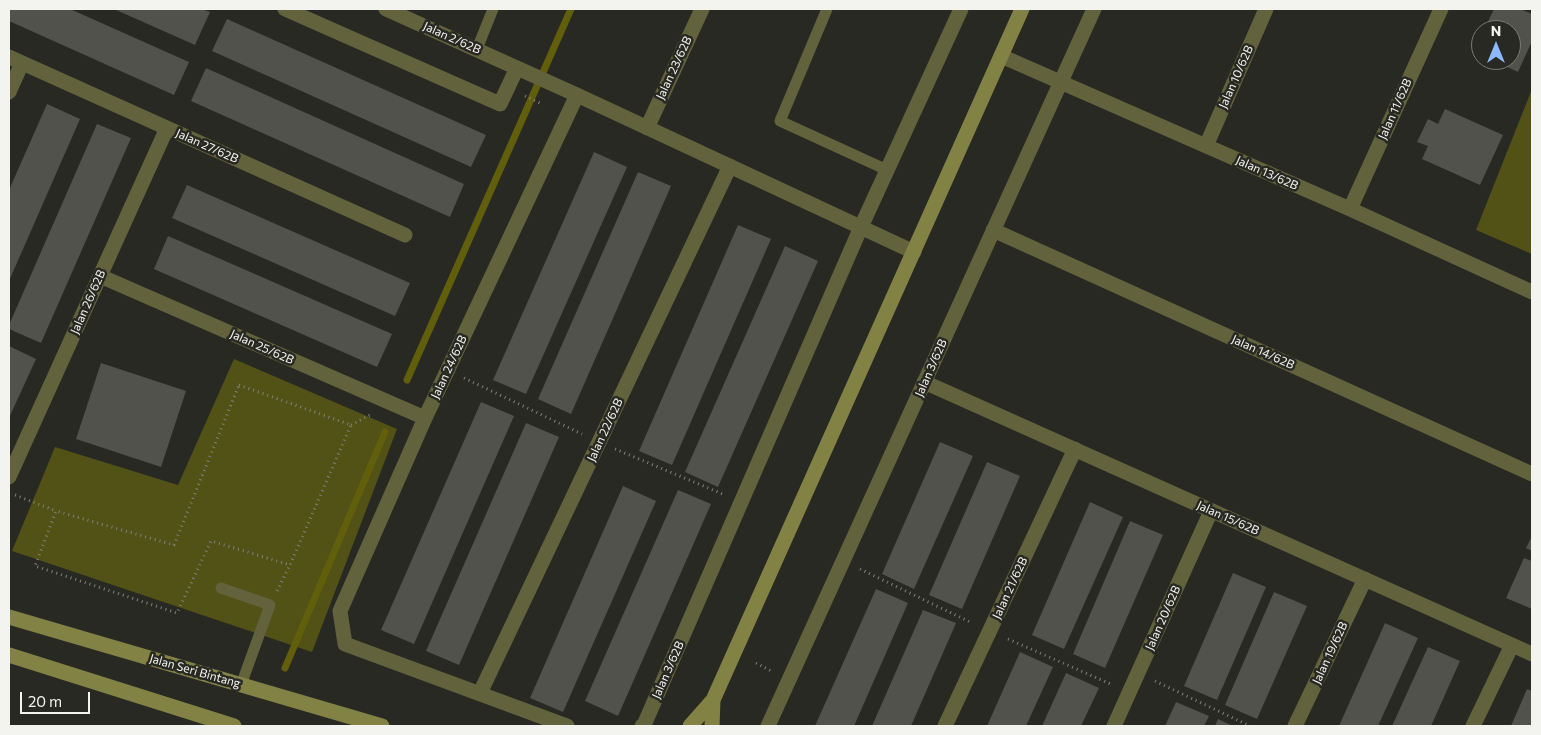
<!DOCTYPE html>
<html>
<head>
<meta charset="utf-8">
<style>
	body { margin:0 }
	#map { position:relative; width:1541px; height:735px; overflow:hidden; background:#292924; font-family:Commissioner,sans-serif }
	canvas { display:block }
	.frame { position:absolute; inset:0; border:10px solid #f3f3ef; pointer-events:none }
	.north { position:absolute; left:1471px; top:20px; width:50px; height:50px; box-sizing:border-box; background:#292924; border:1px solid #7a7a75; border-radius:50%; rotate:0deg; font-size:14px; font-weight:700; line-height:20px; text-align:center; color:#f3f3ef }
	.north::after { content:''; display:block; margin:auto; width:18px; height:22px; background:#8db9fc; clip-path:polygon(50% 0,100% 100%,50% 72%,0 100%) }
	.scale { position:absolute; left:20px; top:692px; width:70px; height:22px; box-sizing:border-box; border:2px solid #f3f3ef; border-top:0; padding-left:6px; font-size:15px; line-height:18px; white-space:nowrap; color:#f3f3ef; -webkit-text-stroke:4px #292924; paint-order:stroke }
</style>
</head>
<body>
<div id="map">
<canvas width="1541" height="735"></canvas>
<div class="frame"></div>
<div class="north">N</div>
<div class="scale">20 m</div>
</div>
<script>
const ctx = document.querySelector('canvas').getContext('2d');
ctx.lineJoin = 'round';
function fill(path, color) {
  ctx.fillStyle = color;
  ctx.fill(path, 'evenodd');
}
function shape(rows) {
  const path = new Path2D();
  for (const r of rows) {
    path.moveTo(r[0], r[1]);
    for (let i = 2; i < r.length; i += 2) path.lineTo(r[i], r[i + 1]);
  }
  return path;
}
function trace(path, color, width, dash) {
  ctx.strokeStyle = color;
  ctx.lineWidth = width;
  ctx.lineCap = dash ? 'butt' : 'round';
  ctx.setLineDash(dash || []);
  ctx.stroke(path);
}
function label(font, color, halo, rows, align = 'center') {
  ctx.font = font + ' Commissioner,sans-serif';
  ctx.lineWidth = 5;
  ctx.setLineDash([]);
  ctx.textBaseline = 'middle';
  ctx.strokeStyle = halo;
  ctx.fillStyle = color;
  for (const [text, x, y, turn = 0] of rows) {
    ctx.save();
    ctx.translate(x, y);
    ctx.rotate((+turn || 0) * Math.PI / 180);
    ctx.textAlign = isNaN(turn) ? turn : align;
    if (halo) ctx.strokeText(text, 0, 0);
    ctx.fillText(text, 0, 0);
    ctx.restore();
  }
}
fill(shape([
	[1532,89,1532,254,1476,230],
	[234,359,397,429,312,652,12,551,55,447,178,485]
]), '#525116');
trace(shape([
	[407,380,571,9],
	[285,668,385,432]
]), '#615f0c', 7);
fill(shape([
	[9,9,70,9,189,62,174,95,9,21],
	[114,9,202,9,210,12,195,45],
	[1494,9,1520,9,1532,14,1532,41,1518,72,1492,60,1511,60,1511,30,1484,30],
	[227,19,486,135,471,167,212,51],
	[1481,37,1481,55,1474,52],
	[206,68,464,184,450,217,191,101],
	[47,104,80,119,9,281,9,190],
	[1445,109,1503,135,1480,185,1422,159,1428,146,1417,142,1428,119,1438,124],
	[97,124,131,138,41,343,9,329,9,325],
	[594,152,627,167,526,394,493,380],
	[638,172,671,186,571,414,538,399],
	[187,185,410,283,395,316,172,218],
	[738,225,771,239,672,465,639,451],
	[168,236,392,334,377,367,154,269],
	[785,246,818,261,718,487,685,472],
	[9,346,36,359,9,418],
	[101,363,186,391,161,467,76,439],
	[481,402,514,416,414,644,381,630],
	[526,423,559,437,459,665,426,651],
	[940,442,973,456,914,589,882,574],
	[987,462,1020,476,962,609,929,595],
	[623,486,656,501,563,712,530,698],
	[678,490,711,504,618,716,585,701],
	[1090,502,1123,517,1064,649,1032,635],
	[1130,521,1163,535,1105,668,1073,654],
	[1532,536,1532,551,1526,548],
	[1524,558,1532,561,1532,609,1506,598],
	[1233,573,1266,587,1217,700,1184,686],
	[876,589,908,603,854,726,815,726],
	[1274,592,1307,606,1257,719,1225,705],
	[923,610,956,623,911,726,872,726],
	[1385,623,1418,638,1378,726,1339,726],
	[1428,647,1460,661,1431,726,1392,726],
	[1020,652,1053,667,1026,726,987,726],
	[1066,673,1099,688,1081,726,1042,726],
	[1527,689,1532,691,1532,726,1511,726],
	[1176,702,1209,716,1204,726,1165,726],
	[1218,719,1233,726,1215,726]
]), '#52524c');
trace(shape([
	[525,96,542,104],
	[464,378,582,434],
	[239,385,351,425,290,565,211,541,177,613,35,566,56,511,174,545,239,385],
	[351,425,370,415],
	[615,449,725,495],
	[15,495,56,511],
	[860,569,970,622],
	[277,591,290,565],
	[1008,639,1113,685],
	[756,663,773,672],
	[1155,681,1250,726]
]), '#81817c', 3, [1, 4]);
trace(shape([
	[827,9,780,121,887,170],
	[477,49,493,9],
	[221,588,270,605,241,685]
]), '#62623d', 11);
trace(shape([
	[285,9,500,104,517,68],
	[386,9,577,95,914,252],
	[1001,56,1350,209,1532,292],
	[9,57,405,235],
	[9,92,22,63],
	[647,128,702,9],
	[1206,146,1266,9],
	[1350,209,1441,9],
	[993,230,1532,474],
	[100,276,425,418],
	[924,382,1532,654],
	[9,477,167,128],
	[480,693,730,166],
	[567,726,345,644,340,611,425,418,577,95],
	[642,726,644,725,861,227,961,9],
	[768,726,1094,9],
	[945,726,1075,449],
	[1114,726,1211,511],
	[1295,726,1365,579],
	[1473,726,1512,645]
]), '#62623d', 15);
trace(shape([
	[9,617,382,726],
	[9,655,234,726],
	[690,726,713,700,1022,9],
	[712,726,713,700]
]), '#828245', 15);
label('12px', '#f3f3ef', '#292924', [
	["Jalan 2/62B",452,38,24],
	["Jalan 23/62B",674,68,-65],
	["Jalan 10/62B",1236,77,-66],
	["Jalan 11/62B",1395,109,-66],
	["Jalan 27/62B",207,146,24],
	["Jalan 13/62B",1267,173,24],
	["Jalan 26/62B",88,302,-66],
	["Jalan 25/62B",262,347,24],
	["Jalan 14/62B",1263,352,24],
	["Jalan 24/62B",449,367,-65],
	["Jalan 3/62B",931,368,-66],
	["Jalan 22/62B",605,430,-65],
	["Jalan 15/62B",1228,518,24],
	["Jalan 21/62B",1010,588,-65],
	["Jalan 20/62B",1163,618,-66],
	["Jalan 19/62B",1330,653,-65],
	["Jalan 3/62B",668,670,-66],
	["Jalan Seri Bintang",195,671,16]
]);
</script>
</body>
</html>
